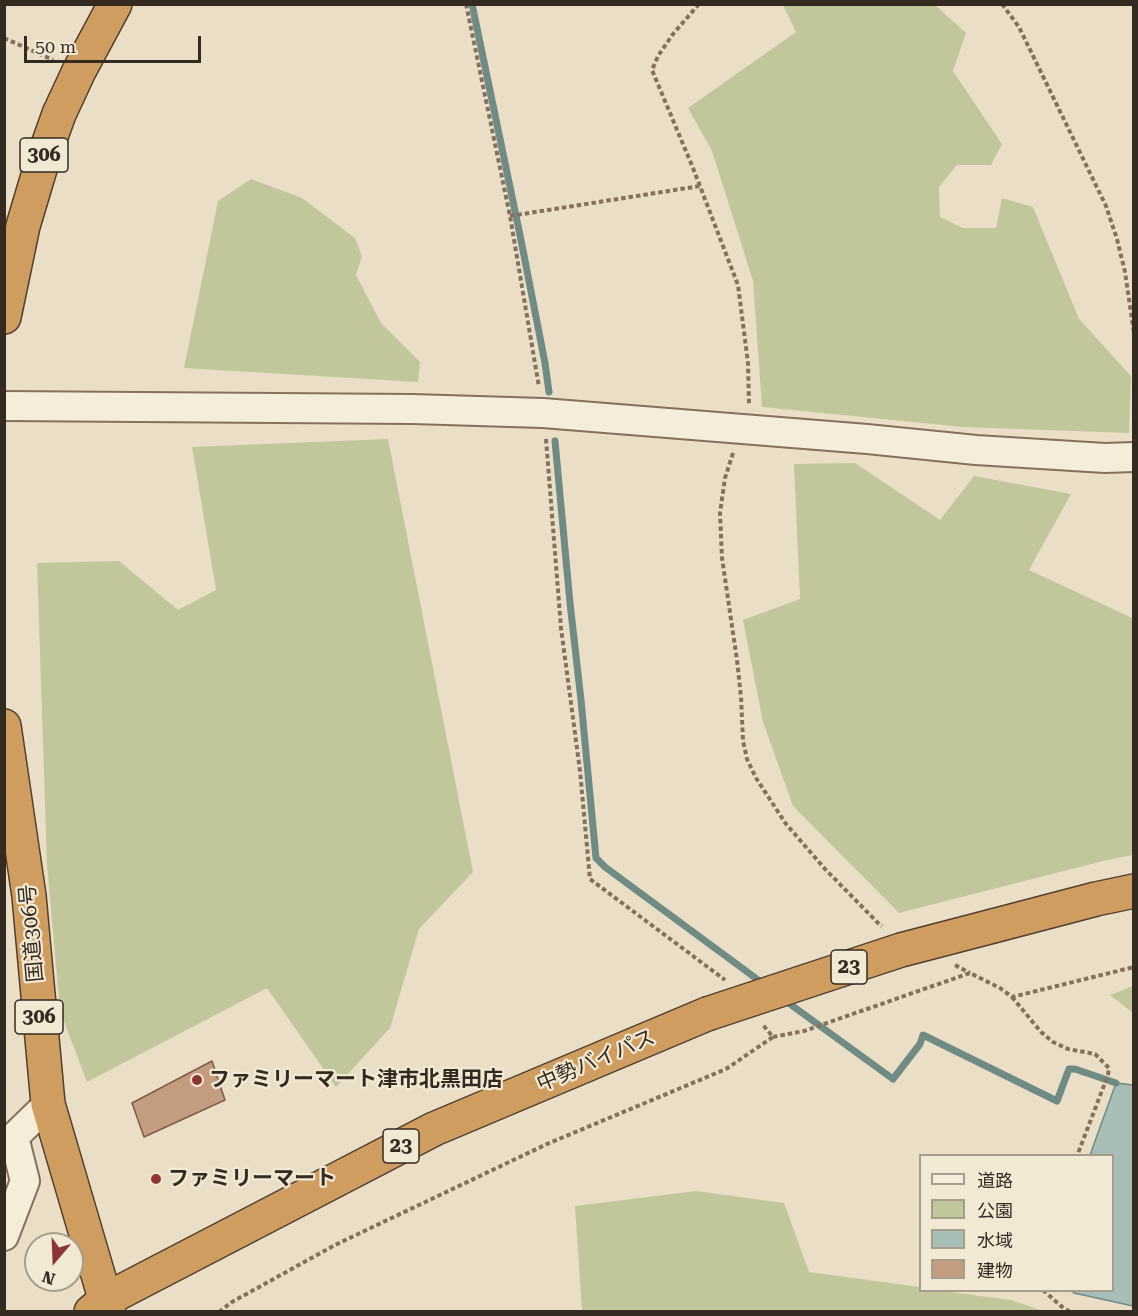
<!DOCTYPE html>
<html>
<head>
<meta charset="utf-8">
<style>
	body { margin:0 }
	#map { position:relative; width:1138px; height:1316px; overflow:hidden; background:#eadfc6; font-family:"Roboto Serif","Noto Sans JP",serif }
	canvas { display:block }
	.frame { position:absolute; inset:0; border:6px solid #352a20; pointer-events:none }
	.legend { position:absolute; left:919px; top:1154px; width:195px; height:138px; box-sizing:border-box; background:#f2e9d5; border:2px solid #a69d8d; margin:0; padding:8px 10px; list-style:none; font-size:18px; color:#352a20 }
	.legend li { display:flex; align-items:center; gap:12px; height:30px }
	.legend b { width:30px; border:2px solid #a69d8d }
	.north { position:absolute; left:24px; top:1232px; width:60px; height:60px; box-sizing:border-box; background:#f2e9d5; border:2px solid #a69d8d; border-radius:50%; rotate:199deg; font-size:16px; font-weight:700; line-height:24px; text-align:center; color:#352a20 }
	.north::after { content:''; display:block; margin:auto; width:21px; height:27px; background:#8c3436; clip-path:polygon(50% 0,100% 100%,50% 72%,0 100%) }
	.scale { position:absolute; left:24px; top:36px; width:177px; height:27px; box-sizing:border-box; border:3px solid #352a20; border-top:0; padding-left:8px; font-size:18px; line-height:21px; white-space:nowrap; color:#352a20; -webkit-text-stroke:4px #f2e9d5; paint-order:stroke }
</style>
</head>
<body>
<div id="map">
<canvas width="1138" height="1316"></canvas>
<div class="frame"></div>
<ul class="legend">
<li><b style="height:8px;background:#f5ecd9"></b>道路</li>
<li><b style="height:16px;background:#c2c79b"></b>公園</li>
<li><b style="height:16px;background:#a7beb7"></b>水域</li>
<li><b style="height:16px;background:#c49c80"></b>建物</li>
</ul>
<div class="north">N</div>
<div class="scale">50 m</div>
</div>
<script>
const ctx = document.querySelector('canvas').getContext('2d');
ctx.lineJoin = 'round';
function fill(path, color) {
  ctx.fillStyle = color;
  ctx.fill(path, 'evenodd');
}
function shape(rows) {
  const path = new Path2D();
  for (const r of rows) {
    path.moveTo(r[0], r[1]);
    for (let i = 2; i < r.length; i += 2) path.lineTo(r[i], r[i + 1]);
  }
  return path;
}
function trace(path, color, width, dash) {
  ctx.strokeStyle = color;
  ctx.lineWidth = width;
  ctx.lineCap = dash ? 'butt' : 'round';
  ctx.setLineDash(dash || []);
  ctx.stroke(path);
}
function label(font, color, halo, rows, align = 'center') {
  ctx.font = font + ' "Roboto Serif","Noto Sans JP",serif';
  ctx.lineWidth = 4.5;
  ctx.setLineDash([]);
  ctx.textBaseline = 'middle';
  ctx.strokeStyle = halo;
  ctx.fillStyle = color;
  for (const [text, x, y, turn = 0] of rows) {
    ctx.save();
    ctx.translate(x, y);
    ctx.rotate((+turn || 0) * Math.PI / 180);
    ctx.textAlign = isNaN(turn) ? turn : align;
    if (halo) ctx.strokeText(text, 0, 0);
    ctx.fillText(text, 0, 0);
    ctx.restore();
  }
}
fill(shape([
	[783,5,935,5,966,33,953,71,1002,144,991,165,957,165,939,187,940,217,963,228,996,228,1002,198,1033,207,1079,319,1131,376,1129,433,963,427,762,407,753,281,712,151,688,108,796,32],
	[251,179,302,198,355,238,362,256,356,275,381,323,420,362,418,382,184,368,218,201],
	[388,439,473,872,419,929,390,1028,336,1087,267,988,87,1082,60,1011,47,864,37,563,119,561,178,610,216,590,192,447],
	[855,463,940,520,974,476,1071,494,1029,570,1132,618,1133,617,1133,855,1107,860,899,913,793,806,763,722,743,620,800,599,794,464],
	[1133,986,1133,1013,1110,995],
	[696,1191,784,1203,809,1272,920,1287,920,1290,943,1291,1011,1300,1043,1311,582,1311,575,1206]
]), '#c2c79b');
const water = shape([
	[1116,1083,1133,1085,1133,1306,1074,1293,1071,1291,1112,1290,1112,1156,1090,1155,1116,1083]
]);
fill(water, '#a7beb7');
trace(water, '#6f8b84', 1.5);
trace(shape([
	[472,4,520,235,545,363,549,392],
	[555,441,570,603,581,700,596,858,605,867,765,985],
	[783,999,893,1079,920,1044,923,1035,1057,1101,1069,1069,1075,1069,1116,1083]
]), '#6f8b84', 7);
const building = shape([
	[212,1061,225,1100,144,1137,132,1103,212,1061]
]);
fill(building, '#c49c80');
trace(building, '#805c46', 1.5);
const minor = shape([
	[4,406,412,409,543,413,867,439,976,450,1105,458,1134,457],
	[4,1236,25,1181,14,1137,48,1104]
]);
const highway = shape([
	[4,317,23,226,43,159,59,114,79,71,115,4],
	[4,726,29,896,48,1104,109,1312],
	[993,926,1096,899,1134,891],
	[91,1312,105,1300,434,1129,707,1014]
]);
trace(minor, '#83715e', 32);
trace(highway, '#514031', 36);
trace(shape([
	[466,4,510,216,539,387],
	[699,4,673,34,658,56,652,70,693,168,738,285,748,363,749,405],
	[1002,4,1019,27,1106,206,1117,239,1125,272,1134,333],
	[4,38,53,60],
	[510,216,700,186],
	[546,439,561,628,580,771,590,879,725,980],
	[733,453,725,478,720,513,722,558,737,660,741,697,743,741,747,759,756,778,786,824,825,869,879,924,882,926],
	[955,965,970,973],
	[1012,997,1041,1032,1053,1042,1068,1049,1095,1054,1109,1068,1108,1075,1077,1156],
	[773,1037,804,1031,970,973,1000,988,1012,997,1134,967],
	[1043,1290,1061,1306,1070,1312],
	[219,1312,232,1302,335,1245,547,1144,726,1069,773,1037,763,1025]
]), '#83715e', 4, [4.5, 3]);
trace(minor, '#f5ecd9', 28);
trace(highway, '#d09d60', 33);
const highwayBridge = shape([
	[707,1014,901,950,993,926]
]);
trace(highwayBridge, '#514031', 36, []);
trace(highwayBridge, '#d09d60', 33);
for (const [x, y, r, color] of [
	[197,1080,6,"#8c3436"],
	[156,1179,6,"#8c3436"]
]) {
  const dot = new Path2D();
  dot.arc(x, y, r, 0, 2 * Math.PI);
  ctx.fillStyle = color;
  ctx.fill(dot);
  trace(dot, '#f2e9d5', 2);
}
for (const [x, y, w] of [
	[44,155,48],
	[849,967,36],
	[39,1017,48],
	[401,1146,36]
]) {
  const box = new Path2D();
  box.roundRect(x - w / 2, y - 17, w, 34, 4.5);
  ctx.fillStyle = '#f2e9d5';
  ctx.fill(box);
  trace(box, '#352a20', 1.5);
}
label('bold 20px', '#352a20', null, [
	["306",44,155],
	["23",849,967],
	["306",39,1017],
	["23",401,1146]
]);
label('21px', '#352a20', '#f2e9d5', [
	["国道306号",32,933,-95],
	["中勢バイパス",596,1061,-23]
]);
label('bold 21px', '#352a20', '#f2e9d5', [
	["ファミリーマート津市北黒田店",209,1080],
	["ファミリーマート",168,1179]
], 'left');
</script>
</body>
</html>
